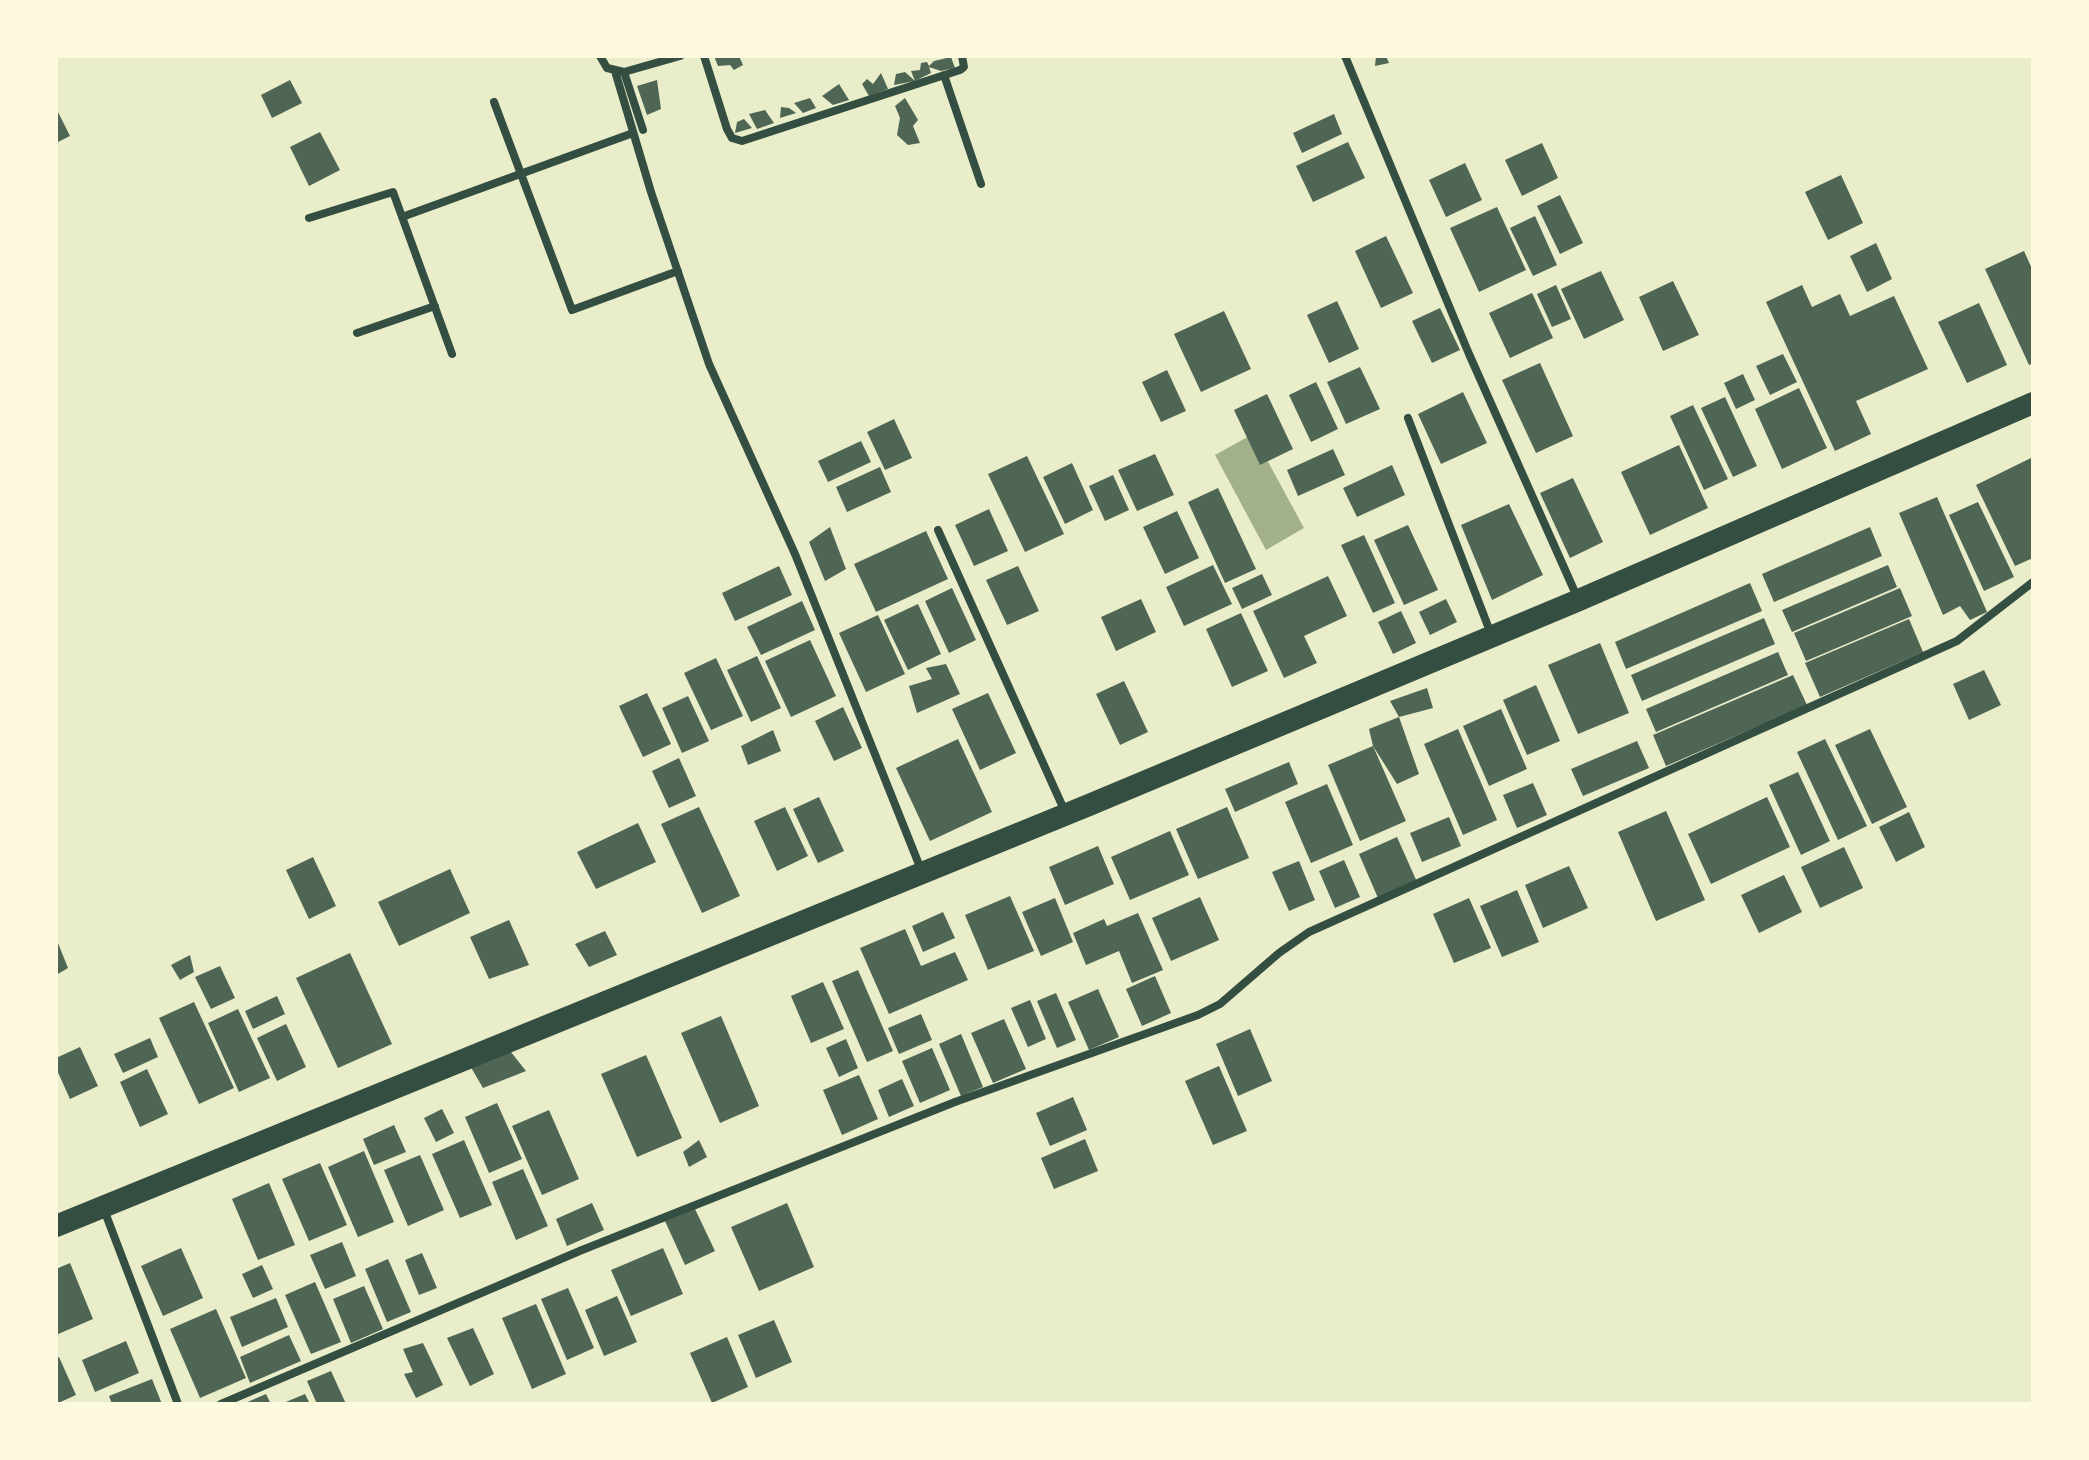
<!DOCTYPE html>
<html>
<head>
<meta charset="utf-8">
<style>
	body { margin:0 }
	#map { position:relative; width:2089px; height:1460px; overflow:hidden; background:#e9edc9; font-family:Raleway,sans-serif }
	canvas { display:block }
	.frame { position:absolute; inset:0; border:58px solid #fefae0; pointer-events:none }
</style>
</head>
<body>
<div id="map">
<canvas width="2089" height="1460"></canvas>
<div class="frame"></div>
</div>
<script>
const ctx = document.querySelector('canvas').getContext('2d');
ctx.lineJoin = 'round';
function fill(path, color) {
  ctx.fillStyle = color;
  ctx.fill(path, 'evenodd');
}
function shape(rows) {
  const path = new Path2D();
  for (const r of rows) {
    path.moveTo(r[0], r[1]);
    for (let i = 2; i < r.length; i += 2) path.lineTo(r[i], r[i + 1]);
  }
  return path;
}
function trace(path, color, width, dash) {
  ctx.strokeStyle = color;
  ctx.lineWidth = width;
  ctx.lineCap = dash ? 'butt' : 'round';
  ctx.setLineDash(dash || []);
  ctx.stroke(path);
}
fill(shape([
	[1253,434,1304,528,1266,550,1215,455]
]), '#a3b18a');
fill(shape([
	[714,56,739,56,743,65,734,70,730,65,718,66],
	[1376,56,1386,56,1389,63,1375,66],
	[951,57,955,68,941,71,929,67,931,73,915,81,911,71,920,70,921,63,927,62,929,66,934,61],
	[905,72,915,81,894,85,896,74],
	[881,73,888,89,869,96,862,84,867,79,873,84],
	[290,80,302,103,272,118,261,95],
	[657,80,661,109,647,115,637,86],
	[839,84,849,100,833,105,822,96],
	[810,98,816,108,803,113,794,103],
	[905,98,918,120,913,126,920,143,908,145,897,135,900,118,895,106],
	[781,107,789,108,796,113,780,118],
	[56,108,70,136,56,143],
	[765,110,774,123,757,129,749,114],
	[1334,114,1342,134,1302,153,1293,133],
	[744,119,752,128,735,133,737,122],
	[320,132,340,170,309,186,290,147],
	[1348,142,1365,178,1313,202,1296,166],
	[1542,143,1558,178,1522,196,1505,160],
	[1465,163,1482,200,1446,217,1429,180],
	[1841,175,1863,223,1828,240,1805,192],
	[1560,195,1583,243,1560,254,1537,206],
	[1497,207,1526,270,1479,292,1450,228],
	[1535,216,1557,265,1533,276,1510,228],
	[1386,236,1413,293,1381,308,1355,251],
	[1876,243,1892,279,1867,292,1850,256],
	[2024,251,2033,271,2033,363,2029,365,1985,269],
	[1601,271,1624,320,1584,339,1561,289],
	[1673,281,1699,335,1663,351,1639,297],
	[1556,285,1571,319,1552,327,1537,294],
	[1802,285,1812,307,1840,294,1850,316,1894,296,1928,369,1856,401,1871,434,1835,451,1766,302],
	[1532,293,1553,338,1510,358,1489,313],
	[1337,301,1359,349,1329,363,1307,315],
	[1979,303,2007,365,1967,383,1938,322],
	[1440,308,1460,350,1432,363,1412,321],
	[1224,311,1251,369,1201,392,1174,334],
	[1783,354,1797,382,1770,395,1756,366],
	[1540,363,1573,436,1536,453,1502,380],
	[1360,367,1380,409,1346,424,1327,382],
	[1167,370,1186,411,1161,422,1142,382],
	[1743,374,1755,400,1736,409,1724,383],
	[1316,382,1338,429,1311,442,1289,395],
	[1799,388,1827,448,1782,469,1755,409],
	[1463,392,1487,443,1441,464,1418,414],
	[1267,394,1293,449,1260,465,1234,410],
	[1725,397,1757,466,1733,477,1701,408],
	[1693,405,1728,479,1704,490,1670,416],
	[894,419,912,458,885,470,867,432],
	[861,441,871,462,828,482,818,461],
	[1679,445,1708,508,1650,535,1621,472],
	[1333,449,1345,475,1298,496,1287,470],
	[1155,454,1174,495,1137,511,1118,470],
	[1027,456,1064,534,1025,552,988,474],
	[2033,457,2033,558,2015,566,1976,485],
	[1072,463,1093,510,1065,524,1043,477],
	[1392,465,1405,495,1357,517,1343,488],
	[880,467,891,492,847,512,836,487],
	[1113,475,1129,510,1105,521,1089,486],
	[1573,478,1603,542,1570,558,1540,493],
	[1218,488,1256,569,1225,583,1188,502],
	[1937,497,1987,612,1970,620,1960,606,1943,615,1899,513],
	[1978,502,2014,577,1984,591,1949,515],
	[1509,504,1543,575,1492,600,1461,525],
	[989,509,1008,551,974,566,955,525],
	[1177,511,1199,558,1165,574,1143,527],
	[1408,525,1438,590,1404,605,1374,540],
	[830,527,846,569,825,581,809,542],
	[1870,527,1882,556,1774,602,1762,574],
	[926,531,948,579,876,612,854,564],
	[1364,535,1395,603,1373,613,1341,545],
	[1213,565,1232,604,1184,626,1166,587],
	[1888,565,1897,587,1792,632,1782,610],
	[779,566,792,595,735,621,722,593],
	[1018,566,1039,611,1007,625,986,580],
	[1262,574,1272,595,1242,609,1232,588],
	[1328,576,1347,616,1304,636,1317,663,1284,678,1253,611],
	[1750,583,1762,611,1626,669,1615,642],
	[952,588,976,640,949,653,925,601],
	[1900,588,1912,616,1806,661,1794,633],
	[1141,599,1156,632,1116,651,1101,617],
	[1446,599,1457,622,1430,635,1419,612],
	[802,601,815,630,761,655,747,627],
	[918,604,941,654,908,670,884,620],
	[1401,611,1416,643,1393,654,1378,622],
	[1241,613,1268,671,1232,687,1206,629],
	[878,615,905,674,866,692,839,633],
	[1764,618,1775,644,1642,701,1631,675],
	[1909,619,1923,652,1820,697,1805,663],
	[810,640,836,696,791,717,765,661],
	[1600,643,1629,713,1578,734,1548,665],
	[1778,652,1788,675,1656,732,1646,709],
	[757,656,781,708,751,722,727,670],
	[716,658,743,716,711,730,684,673],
	[946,664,960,694,917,713,909,686,932,679,926,668],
	[1984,670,2001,705,1969,720,1953,684],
	[1793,675,1807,705,1666,766,1653,735],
	[1124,681,1148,732,1120,745,1096,694],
	[1536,685,1560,741,1527,755,1503,700],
	[1427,688,1433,708,1399,717,1390,701],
	[647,693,671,744,643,757,619,706],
	[988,693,1016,753,980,770,952,709],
	[688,696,709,741,682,753,662,708],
	[843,707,862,748,834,761,815,721],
	[1501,709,1527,769,1489,786,1463,726],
	[1399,717,1419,774,1397,784,1373,746,1369,729],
	[1458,729,1497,820,1463,835,1424,744],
	[1870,729,1907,807,1872,824,1835,745],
	[773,730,781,751,748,765,741,746],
	[958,739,992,812,930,841,896,768],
	[1825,739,1867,826,1838,840,1797,752],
	[1637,741,1649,768,1583,796,1571,769],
	[1373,746,1406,821,1360,841,1328,765],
	[679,758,696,796,669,808,652,771],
	[1289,762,1298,784,1235,812,1225,789],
	[1798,772,1830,841,1801,855,1769,785],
	[1533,783,1547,815,1517,828,1503,795],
	[1327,784,1353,845,1311,863,1285,802],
	[819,797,844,851,818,863,793,809],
	[1767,797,1790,847,1711,884,1688,834],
	[699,807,740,896,702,913,661,824],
	[785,807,808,856,777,871,754,821],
	[1227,807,1249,858,1198,879,1176,829],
	[1666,811,1705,900,1656,921,1618,832],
	[1909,812,1925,847,1896,862,1879,827],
	[1449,817,1461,846,1422,862,1410,833],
	[638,823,656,862,596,889,577,852],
	[1170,831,1189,875,1130,900,1111,857],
	[1397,837,1417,882,1378,898,1359,854],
	[1098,846,1114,884,1065,905,1049,867],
	[1844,847,1863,888,1820,908,1801,867],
	[313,857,336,906,309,919,286,870],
	[1344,860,1360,897,1335,908,1319,871],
	[1299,861,1315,900,1289,911,1272,872],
	[1569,866,1588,908,1543,928,1525,885],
	[450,869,470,913,399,946,378,902],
	[1784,875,1802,912,1759,933,1741,895],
	[1517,890,1539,942,1502,957,1480,906],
	[1010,896,1034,951,988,970,965,915],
	[1200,897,1219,940,1171,961,1152,918],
	[1055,898,1073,942,1041,956,1022,912],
	[1469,898,1491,948,1454,963,1433,914],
	[943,912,955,938,923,952,912,926],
	[1138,913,1163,970,1132,983,1119,951,1086,965,1073,933,1104,919,1107,926],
	[509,920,529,965,489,979,470,937],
	[905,929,921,966,955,952,968,980,889,1014,860,948],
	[605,931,617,955,589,967,575,944],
	[56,938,68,968,56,975],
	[350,953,392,1044,338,1068,296,978],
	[190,955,194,972,180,980,171,965],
	[220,966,235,998,211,1009,195,977],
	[858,970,893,1051,867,1062,832,981],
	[1155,976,1171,1013,1142,1026,1126,989],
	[823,982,844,1029,811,1043,791,996],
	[1098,989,1119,1037,1089,1050,1068,1002],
	[1056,993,1076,1040,1057,1048,1037,1001],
	[277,996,285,1014,253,1029,245,1011],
	[1030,1000,1046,1039,1028,1047,1011,1008],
	[194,1002,234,1088,199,1104,159,1018],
	[238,1009,270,1078,239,1092,208,1023],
	[921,1014,932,1040,899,1054,888,1028],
	[721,1016,759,1106,720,1123,681,1033],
	[1004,1019,1026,1069,993,1083,971,1033],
	[286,1024,306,1067,277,1081,257,1038],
	[1250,1029,1272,1081,1238,1096,1216,1044],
	[961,1034,983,1087,961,1096,939,1044],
	[150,1038,158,1057,123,1073,114,1054],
	[846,1039,858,1068,839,1077,826,1048],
	[80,1047,98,1086,70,1099,56,1068,56,1058],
	[507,1047,526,1071,483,1088,469,1064],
	[932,1048,950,1090,920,1103,902,1061],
	[646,1055,682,1138,637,1157,601,1074],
	[1219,1066,1247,1131,1213,1145,1185,1081],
	[147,1069,168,1114,140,1127,120,1082],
	[859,1075,878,1119,842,1135,823,1090],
	[902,1079,914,1106,889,1117,878,1090],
	[1073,1097,1087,1130,1050,1146,1036,1113],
	[497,1103,522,1159,489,1173,465,1117],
	[442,1109,454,1133,436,1142,424,1118],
	[549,1110,579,1179,542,1195,512,1126],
	[394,1125,406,1152,374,1165,363,1139],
	[1085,1139,1098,1171,1054,1189,1041,1158],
	[464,1140,492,1205,460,1218,432,1154],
	[699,1140,707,1157,689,1167,683,1152],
	[364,1151,394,1222,358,1237,328,1167],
	[420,1155,444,1210,408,1226,384,1170],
	[320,1163,347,1225,309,1241,282,1179],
	[523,1169,548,1226,516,1240,492,1182],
	[269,1183,295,1245,258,1260,232,1199],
	[592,1203,604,1230,567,1246,556,1219],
	[787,1203,814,1267,759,1291,731,1227],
	[695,1209,715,1251,685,1265,665,1221],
	[342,1242,356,1276,325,1289,310,1255],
	[181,1248,203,1298,163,1316,141,1266],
	[663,1248,683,1294,631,1316,611,1270],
	[422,1253,437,1288,419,1295,405,1260],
	[388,1259,411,1312,387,1322,365,1269],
	[70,1263,93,1319,56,1335,56,1269],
	[262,1265,273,1289,253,1298,242,1274],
	[315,1282,341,1342,311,1354,285,1295],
	[364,1286,383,1329,351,1343,333,1299],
	[568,1288,594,1348,567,1360,541,1299],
	[617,1296,637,1342,604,1356,585,1310],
	[276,1298,288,1327,242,1347,230,1317],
	[536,1304,566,1374,532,1389,502,1318],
	[216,1309,246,1378,200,1398,170,1329],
	[774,1320,792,1362,756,1378,738,1335],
	[473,1328,494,1374,470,1386,447,1338],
	[289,1335,301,1361,250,1383,240,1357],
	[727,1337,748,1387,712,1403,690,1353],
	[126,1341,139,1373,95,1392,82,1360],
	[423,1343,443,1385,416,1398,404,1374,413,1372,403,1349],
	[59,1357,76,1395,56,1404,56,1358],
	[331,1371,346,1404,317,1404,307,1381],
	[152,1379,162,1404,112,1404,109,1396],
	[266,1394,271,1404,243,1404],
	[305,1394,310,1404,281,1404]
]), '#4f6655');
trace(shape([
	[600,56,607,68,624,72,680,56],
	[704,56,727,129,732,138,742,141,960,70,964,67,962,56],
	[1345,56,1469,354,1578,599],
	[615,71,651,192,709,364,795,554,922,872],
	[624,72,643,130],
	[944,75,981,184],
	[494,102,572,310,678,271],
	[402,217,633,133],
	[309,218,393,192,452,354],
	[357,333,435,306],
	[1408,418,1491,634],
	[938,530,1066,814],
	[103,1207,178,1404],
	[221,1404,582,1250,955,1102,1198,1015,1220,1004,1279,953,1309,932,1957,641,2033,582]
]), '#344e41', 8);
trace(shape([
	[56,1226,1089,805,1579,600,2033,403]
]), '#344e41', 22);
</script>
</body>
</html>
